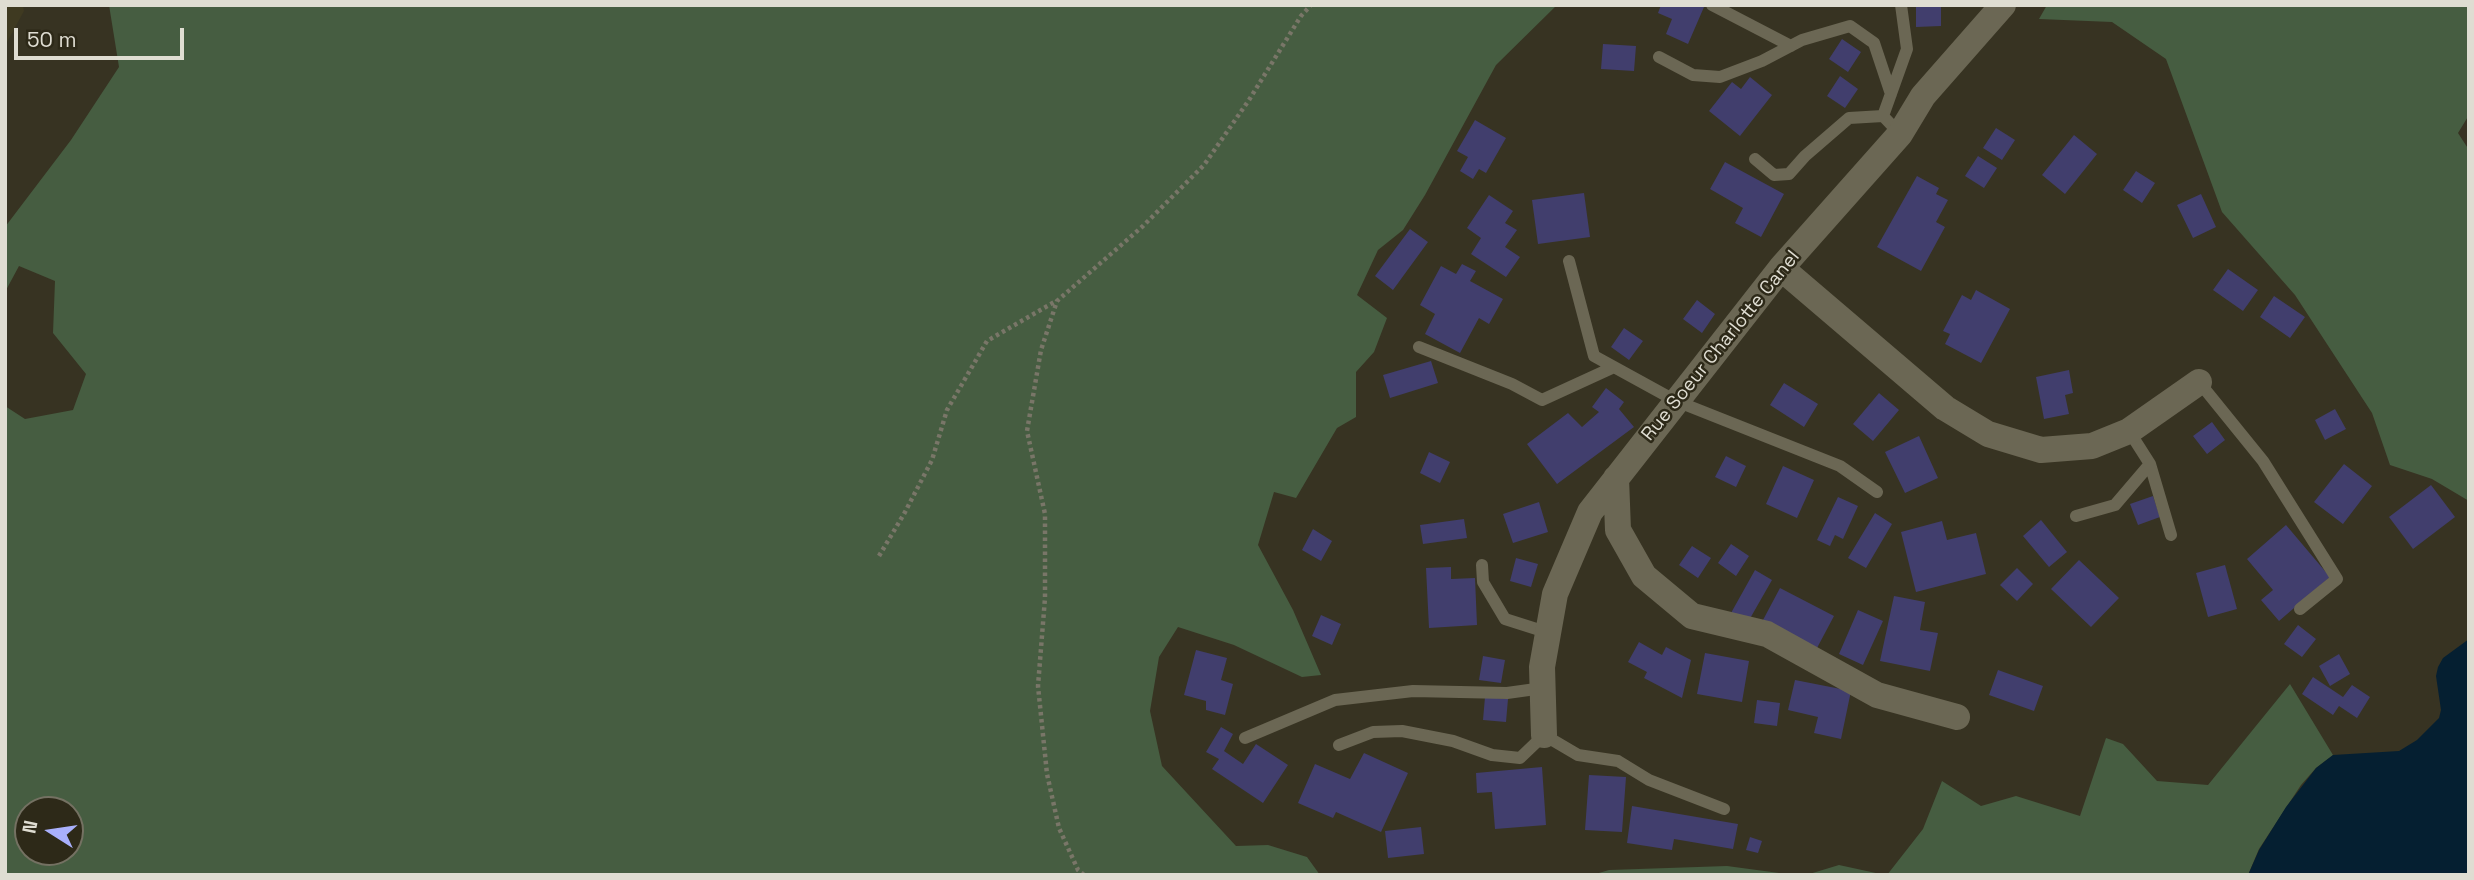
<!DOCTYPE html>
<html>
<head>
<meta charset="utf-8">
<style>
	body { margin:0 }
	#map { position:relative; width:2474px; height:880px; overflow:hidden; background:#373322; font-family:"Space Grotesk",sans-serif }
	canvas { display:block }
	.frame { position:absolute; inset:0; border:7px solid #dfddd2; pointer-events:none }
	.north { position:absolute; left:14px; top:796px; width:70px; height:70px; box-sizing:border-box; background:#2d2918; border:2px solid #747162; border-radius:50%; rotate:282deg; font-size:19px; font-weight:700; line-height:28px; text-align:center; color:#dfddd2 }
	.north::after { content:''; display:block; margin:auto; width:24px; height:32px; background:#a9b0fc; clip-path:polygon(50% 0,100% 100%,50% 72%,0 100%) }
	.scale { position:absolute; left:14px; top:28px; width:170px; height:32px; box-sizing:border-box; border:4px solid #dfddd2; border-top:0; padding-left:9px; font-size:21px; line-height:24px; white-space:nowrap; color:#dfddd2; -webkit-text-stroke:5px #2d2918; paint-order:stroke }
</style>
</head>
<body>
<div id="map">
<canvas width="2474" height="880"></canvas>
<div class="frame"></div>
<div class="north">N</div>
<div class="scale">50 m</div>
</div>
<script>
const ctx = document.querySelector('canvas').getContext('2d');
ctx.lineJoin = 'round';
function fill(path, color) {
  ctx.fillStyle = color;
  ctx.fill(path, 'evenodd');
}
function shape(rows) {
  const path = new Path2D();
  for (const r of rows) {
    path.moveTo(r[0], r[1]);
    for (let i = 2; i < r.length; i += 2) path.lineTo(r[i], r[i + 1]);
  }
  return path;
}
function trace(path, color, width, dash) {
  ctx.strokeStyle = color;
  ctx.lineWidth = width;
  ctx.lineCap = dash ? 'butt' : 'round';
  ctx.setLineDash(dash || []);
  ctx.stroke(path);
}
function label(font, color, halo, rows, align = 'center') {
  ctx.font = font + ' "Space Grotesk",sans-serif';
  ctx.lineWidth = 5;
  ctx.setLineDash([]);
  ctx.textBaseline = 'middle';
  ctx.strokeStyle = halo;
  ctx.fillStyle = color;
  for (const [text, x, y, turn = 0] of rows) {
    ctx.save();
    ctx.translate(x, y);
    ctx.rotate((+turn || 0) * Math.PI / 180);
    ctx.textAlign = isNaN(turn) ? turn : align;
    if (halo) ctx.strokeText(text, 0, 0);
    ctx.fillText(text, 0, 0);
    ctx.restore();
  }
}
fill(shape([
	[5,5,23,5,24,11,5,46]
]), '#3f3a21');
fill(shape([
	[109,5,1557,5,1496,65,1425,195,1403,230,1378,250,1357,295,1387,318,1374,352,1356,372,1356,417,1337,428,1296,498,1274,492,1258,545,1293,610,1321,675,1302,677,1234,645,1178,627,1159,657,1150,711,1162,766,1236,846,1268,845,1307,857,1320,875,5,875,5,406,25,419,73,410,86,374,53,333,55,281,19,266,5,292,5,227,71,140,119,67],
	[70,810,70,852,28,852,28,810],
	[2047,5,2469,5,2469,115,2458,133,2469,150,2469,501,2432,479,2390,465,2372,413,2295,295,2222,212,2166,59,2112,22,2039,19],
	[2290,684,2333,755,2316,768,2301,785,2259,849,2248,875,1887,875,1923,829,1942,781,1981,806,2016,796,2080,816,2106,738,2123,744,2157,781,2208,785],
	[1839,865,1885,875,1806,875],
	[1727,866,1794,875,1592,875,1609,870]
]), '#465d41');
fill(shape([
	[2469,639,2469,875,2248,875,2259,850,2286,807,2316,768,2333,755,2399,751,2417,740,2439,718,2441,710,2436,676,2438,667,2443,658]
]), '#051f31');
fill(shape([
	[1661,5,1699,5,1704,7,1688,44,1666,34,1672,19,1658,13],
	[1916,5,1941,5,1941,26,1916,27],
	[1842,39,1861,52,1848,72,1829,59],
	[1603,44,1636,46,1634,71,1601,69],
	[1840,76,1858,89,1845,108,1827,96],
	[1750,77,1772,95,1740,136,1709,111,1732,82,1741,89],
	[1475,120,1506,138,1486,173,1479,169,1473,179,1460,171,1468,157,1457,151],
	[1996,128,2015,140,2002,160,1983,148],
	[2074,135,2097,154,2065,194,2042,175],
	[1978,156,1997,168,1984,188,1965,176],
	[1725,162,1784,194,1761,237,1735,223,1743,208,1710,189],
	[2136,171,2155,183,2142,203,2123,190],
	[1917,176,1939,188,1936,194,1948,200,1936,222,1945,227,1921,271,1877,247],
	[1584,193,1590,237,1538,244,1532,200],
	[2201,194,2216,227,2193,238,2177,205],
	[1489,195,1513,211,1505,223,1517,230,1505,247,1520,257,1506,277,1471,254,1481,238,1467,228],
	[1410,229,1428,242,1393,290,1375,276],
	[1462,264,1476,271,1470,281,1503,299,1489,324,1479,318,1460,353,1425,334,1435,314,1420,305,1441,266,1456,274],
	[2228,269,2258,290,2243,311,2213,290],
	[1976,290,2010,309,1981,363,1945,344,1950,334,1943,331,1962,295,1971,300],
	[2274,296,2305,317,2290,338,2260,317],
	[1697,300,1715,314,1702,333,1683,319],
	[1624,328,1643,341,1629,360,1611,347],
	[1431,361,1438,383,1390,398,1383,375],
	[2069,370,2073,393,2065,395,2069,414,2044,419,2036,377],
	[1784,383,1818,404,1804,427,1770,405],
	[1606,388,1624,402,1619,409,1634,427,1557,484,1527,444,1568,413,1582,427,1599,412,1592,407],
	[1879,393,1899,410,1873,441,1853,424],
	[2335,409,2346,429,2325,440,2315,420],
	[2212,422,2225,440,2207,454,2193,436],
	[1919,436,1938,478,1905,493,1885,452],
	[1429,452,1450,462,1440,483,1420,473],
	[1726,456,1746,466,1736,487,1715,477],
	[2344,464,2372,486,2343,524,2314,502],
	[1783,466,1814,480,1797,518,1766,504],
	[2431,485,2455,517,2413,549,2389,517],
	[2153,496,2160,517,2138,525,2130,504],
	[1838,497,1858,506,1843,539,1835,535,1830,546,1817,540],
	[1539,502,1548,532,1513,543,1503,514],
	[1875,513,1892,524,1866,568,1848,558],
	[1464,519,1467,538,1423,544,1420,525],
	[2041,520,2067,552,2049,567,2023,536],
	[1942,521,1947,540,1976,533,1986,574,1916,592,1901,532],
	[2286,525,2330,577,2279,621,2261,600,2273,590,2247,559],
	[1313,529,1332,541,1321,561,1302,550],
	[1731,544,1749,556,1736,576,1718,563],
	[1692,546,1711,558,1698,578,1679,565],
	[1516,558,1538,564,1531,587,1510,581],
	[2079,560,2119,598,2091,627,2051,589],
	[2225,565,2237,609,2208,617,2196,573],
	[1451,567,1451,579,1475,578,1477,625,1429,628,1426,568],
	[2017,568,2033,584,2017,601,2000,585],
	[1755,570,1772,580,1748,622,1731,613],
	[1780,588,1834,616,1817,648,1763,620],
	[1894,596,1925,602,1920,630,1938,633,1930,671,1880,661],
	[1858,610,1883,621,1863,665,1839,654],
	[1321,615,1341,624,1332,645,1312,636],
	[2298,625,2316,639,2302,657,2284,644],
	[1639,642,1662,655,1666,647,1691,660,1682,698,1644,678,1647,672,1628,662],
	[1196,650,1227,658,1221,680,1233,684,1225,715,1206,710,1206,701,1184,695],
	[1705,653,1749,661,1742,702,1697,694],
	[2339,654,2350,674,2330,686,2319,666],
	[1483,656,1505,660,1501,683,1479,680],
	[1998,670,2043,686,2034,711,1989,695],
	[2313,677,2343,697,2352,685,2370,697,2357,718,2339,706,2333,715,2302,694],
	[1795,680,1851,691,1841,739,1814,733,1818,717,1788,710],
	[1485,697,1508,699,1506,722,1483,720],
	[1757,700,1780,703,1777,726,1754,723],
	[1221,727,1233,734,1224,751,1243,764,1256,744,1288,765,1263,803,1212,769,1219,759,1206,752],
	[1364,753,1408,773,1381,832,1336,812,1333,818,1298,803,1315,764,1350,779],
	[1542,767,1546,825,1495,829,1492,792,1477,793,1476,773],
	[1589,775,1626,777,1622,832,1585,830],
	[1632,806,1738,824,1733,849,1674,839,1672,850,1627,843],
	[1421,827,1424,854,1388,858,1385,831],
	[1750,837,1762,841,1758,853,1746,850]
]), '#413e6d');
trace(shape([
	[879,556,904,514,932,460,947,410,987,341,1056,301],
	[1084,875,1078,870,1059,828,1047,774,1038,686,1045,598,1045,514,1027,431,1041,350,1057,301,1143,226,1204,165,1249,100,1301,16,1311,5]
]), '#797668', 4.5, [3.5, 3.5]);
trace(shape([
	[1712,5,1791,46],
	[1659,57,1693,75,1720,77,1762,61,1802,40,1850,26,1874,43,1891,94],
	[1900,134,1883,116,1907,49,1901,5],
	[1755,159,1774,175,1789,174,1805,156,1849,118,1883,116],
	[1569,261,1594,356,1676,401,1840,466,1877,492],
	[1419,347,1512,384,1542,400,1614,367],
	[2199,382,2263,461,2337,579,2300,609],
	[2129,431,2150,464,2171,535],
	[2076,516,2115,505,2150,464],
	[1482,565,1483,582,1505,619,1549,633],
	[1245,738,1335,700,1413,691,1507,693,1543,688],
	[1339,745,1373,732,1402,731,1453,741,1492,755,1520,758,1544,735,1578,755,1618,761,1649,780,1724,809]
]), '#6b6754', 12);
trace(shape([
	[1781,268,1945,408,1988,434,2041,450,2092,446,2129,431,2199,382],
	[1616,478,1618,530,1644,576,1692,616,1767,634,1877,695,1957,717],
	[1544,735,1542,667,1555,594,1590,512,1781,268,1900,134,1923,96,2003,5]
]), '#6b6754', 26);
label('19px', '#dfddd2', '#2d2918', [
	["Rue Soeur Charlotte Canel",1721,346,-51]
]);
</script>
</body>
</html>
